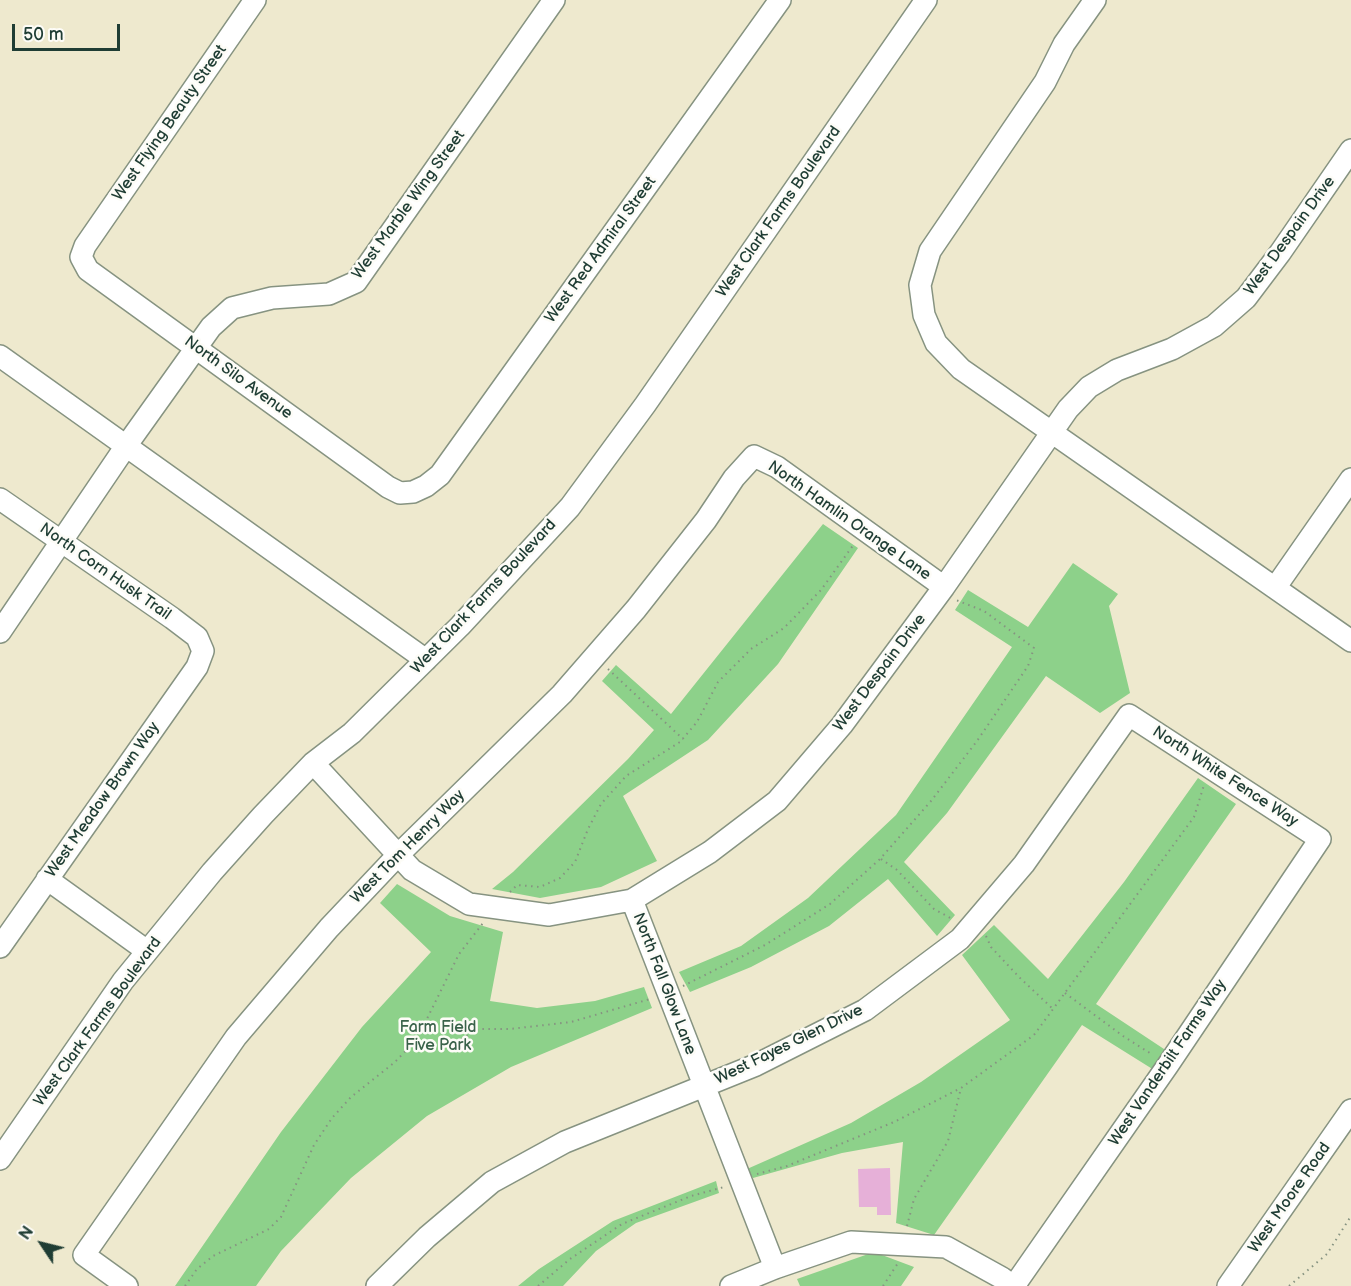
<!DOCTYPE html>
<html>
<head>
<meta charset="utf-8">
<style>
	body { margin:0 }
	#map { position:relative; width:1351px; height:1286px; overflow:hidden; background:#eee9ce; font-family:"Balsamiq Sans",sans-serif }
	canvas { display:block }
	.north { position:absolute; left:12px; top:1214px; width:60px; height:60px; -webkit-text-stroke:4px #fdfcf7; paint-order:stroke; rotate:305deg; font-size:16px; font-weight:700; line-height:24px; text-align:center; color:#1f3d34 }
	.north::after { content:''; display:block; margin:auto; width:21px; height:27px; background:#1f3d34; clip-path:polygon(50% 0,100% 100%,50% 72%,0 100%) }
	.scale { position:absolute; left:12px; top:24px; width:108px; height:27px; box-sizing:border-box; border:3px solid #1f3d34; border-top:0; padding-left:8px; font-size:18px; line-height:21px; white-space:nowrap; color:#1f3d34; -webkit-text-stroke:4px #fdfcf7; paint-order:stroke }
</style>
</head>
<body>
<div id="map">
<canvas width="1351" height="1286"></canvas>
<div class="north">N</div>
<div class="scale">50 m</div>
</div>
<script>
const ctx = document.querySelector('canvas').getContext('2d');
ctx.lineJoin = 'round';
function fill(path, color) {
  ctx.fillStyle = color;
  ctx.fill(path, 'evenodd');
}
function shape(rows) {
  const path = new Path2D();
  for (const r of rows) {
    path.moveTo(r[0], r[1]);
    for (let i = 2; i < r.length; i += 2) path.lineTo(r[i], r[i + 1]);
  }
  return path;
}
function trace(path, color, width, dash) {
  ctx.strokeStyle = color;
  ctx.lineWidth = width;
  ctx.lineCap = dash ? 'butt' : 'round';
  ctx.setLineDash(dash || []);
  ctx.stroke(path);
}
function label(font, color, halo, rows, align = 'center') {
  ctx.font = font + ' "Balsamiq Sans",sans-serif';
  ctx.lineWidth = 5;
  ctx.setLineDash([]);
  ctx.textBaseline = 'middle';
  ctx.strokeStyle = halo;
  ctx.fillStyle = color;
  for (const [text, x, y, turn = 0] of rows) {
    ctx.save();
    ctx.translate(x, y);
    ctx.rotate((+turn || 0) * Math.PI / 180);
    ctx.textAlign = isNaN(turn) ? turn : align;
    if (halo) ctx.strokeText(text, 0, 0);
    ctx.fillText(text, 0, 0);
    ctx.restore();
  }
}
fill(shape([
	[823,524,858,548,778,664,708,740,623,796,657,861,601,887,540,898,492,889,513,872,628,759,654,730,602,681,616,665,671,714],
	[1073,563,1118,594,1109,606,1130,693,1100,713,1046,676,947,813,904,862,955,915,937,936,888,879,829,926,751,967,690,992,679,972,741,946,808,898,896,815,1012,647,955,610,968,590,1028,627],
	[1198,778,1236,804,1096,1004,1167,1051,1154,1070,1082,1025,934,1235,896,1223,903,1142,842,1153,753,1178,747,1169,851,1123,921,1082,1010,1020,962,955,994,925,1048,979,1124,882],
	[397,884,450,916,503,932,490,1001,537,1008,595,1001,644,987,652,1008,511,1067,427,1116,351,1178,281,1251,256,1286,175,1286,281,1132,362,1027,431,952,380,903],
	[716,1181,719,1193,636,1223,596,1251,563,1286,518,1286,539,1269,613,1221],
	[874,1252,914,1267,901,1286,800,1286,797,1279]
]), '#8dd18a');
fill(shape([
	[890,1168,891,1215,877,1215,877,1207,859,1207,858,1169]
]), '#e6b0d8');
const minor = shape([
	[255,0,85,246,81,257,88,270,388,487,400,493,413,492,426,486,440,475,780,0],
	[1095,0,1064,44,1045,82,930,251,920,285,924,315,936,343,961,369,1351,641],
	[0,356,426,660],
	[0,499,172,618,197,637,203,651,197,667,0,947],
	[1275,588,1351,479],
	[0,632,126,446,211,327,232,308,272,298,329,294,356,282,554,0],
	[313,763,412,870,469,904,549,915,632,900,710,852,777,801,842,725,944,587,1068,409,1089,387,1117,370,1172,349,1214,326,1246,298,1280,253,1351,150],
	[47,879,147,951],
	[632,900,775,1268],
	[0,1159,123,981,212,872,263,815,313,763,352,733,460,626,570,507,645,405,926,0],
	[127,1286,84,1255,236,1037,329,928,398,855,562,694,636,609,706,520,734,478,754,456,777,467,944,587],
	[377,1286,427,1237,492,1182,565,1142,756,1065,865,1010,960,939,1024,864,1129,715,1320,839,1168,1065,1014,1286],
	[731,1286,775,1268,851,1242,946,1247,1002,1278,1013,1286],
	[1228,1286,1351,1110]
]);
trace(minor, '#869381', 24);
trace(shape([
	[608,669,683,739],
	[881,859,897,870,934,909,954,920],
	[510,892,517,885,540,887,560,878,575,862,588,829,601,804,626,776,680,742,697,722,718,682,751,649,784,628,821,590,854,544],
	[986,936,991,947,1019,977,1053,1009],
	[683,986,765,945,830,904,880,859,931,801,977,741,1028,666,1034,648,984,611,956,600],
	[1065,993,1123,1036,1153,1055],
	[417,1039,439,1048,454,1044,478,1029,510,1029,571,1022,650,999],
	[757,1174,787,1166,894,1122,961,1088],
	[907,1226,914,1199,948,1141,961,1088,1034,1035,1194,817,1204,785],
	[185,1286,197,1269,213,1256,269,1229,281,1217,314,1145,332,1118,351,1097,395,1062,417,1039,459,954,483,923],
	[538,1286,570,1259,622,1224,691,1196,724,1187],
	[883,1286,898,1263],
	[1289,1286,1327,1254,1351,1216]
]), '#869381', 2, [1.5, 4.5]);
trace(minor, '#fff', 21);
label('16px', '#1f3d34', '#fdfcf7', [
	["West Flying Beauty Street",170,123,-55],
	["West Marble Wing Street",409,205,-54],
	["West Clark Farms Boulevard",779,212,-55],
	["West Despain Drive",1290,236,-54],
	["West Red Admiral Street",601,250,-54],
	["North Silo Avenue",238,378,36],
	["North Hamlin Orange Lane",849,521,35],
	["North Corn Husk Trail",105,572,35],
	["West Clark Farms Boulevard",484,597,-47],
	["West Despain Drive",880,673,-53],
	["North White Fence Way",1225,777,33],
	["West Meadow Brown Way",103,800,-55],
	["West Tom Henry Way",408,847,-45],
	["North Fall Glow Lane",664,984,69],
	["West Clark Farms Boulevard",98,1022,-54],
	["West Fayes Glen Drive",789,1045,-26],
	["West Vanderbilt Farms Way",1168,1063,-56],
	["West Moore Road",1290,1198,-55]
]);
label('16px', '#3a624a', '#fdfcf7', [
	["Farm Field",438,1028],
	["Five Park",438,1046]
]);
</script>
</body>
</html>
